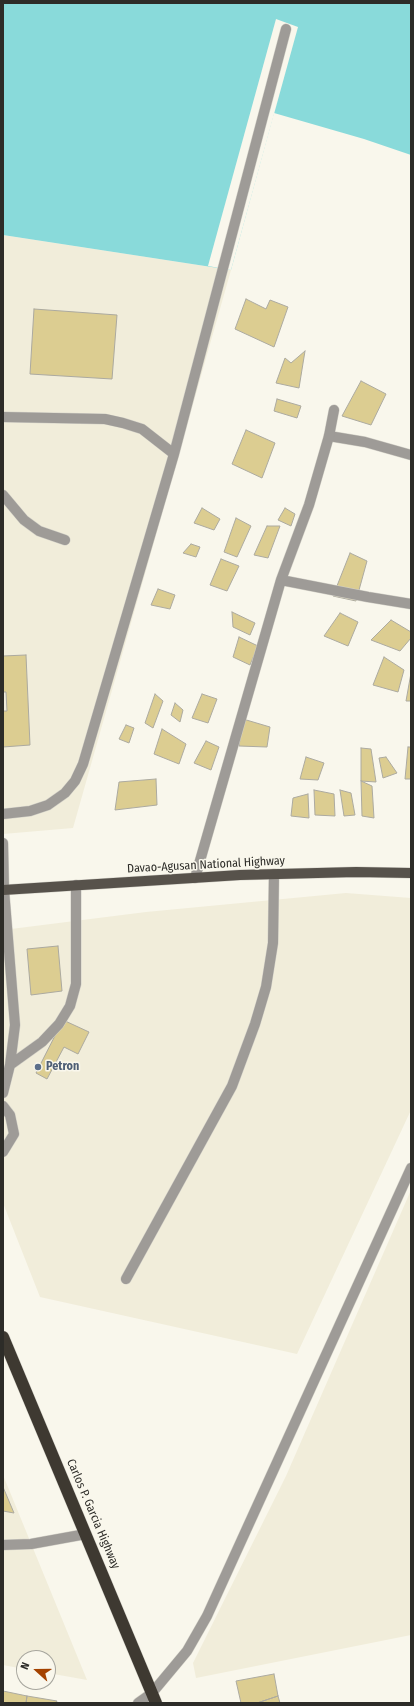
<!DOCTYPE html>
<html>
<head>
<meta charset="utf-8">
<style>
	body { margin:0 }
	#map { position:relative; width:414px; height:1706px; overflow:hidden; background:#f9f7ec; font-family:"Fira Sans Condensed",sans-serif }
	canvas { display:block }
	.frame { position:absolute; inset:0; border:4px solid #2d2c28; pointer-events:none }
	.north { position:absolute; left:16px; top:1650px; width:40px; height:40px; box-sizing:border-box; background:#f9f7ec; border:1px solid #a7a69e; border-radius:50%; rotate:291deg; font-size:11px; font-weight:700; line-height:16px; text-align:center; color:#2d2c28 }
	.north::after { content:''; display:block; margin:auto; width:14px; height:18px; background:#a44200; clip-path:polygon(50% 0,100% 100%,50% 72%,0 100%) }
</style>
</head>
<body>
<div id="map">
<canvas width="414" height="1706"></canvas>
<div class="frame"></div>
<div class="north">N</div>
</div>
<script>
const ctx = document.querySelector('canvas').getContext('2d');
ctx.lineJoin = 'round';
function fill(path, color) {
  ctx.fillStyle = color;
  ctx.fill(path, 'evenodd');
}
function shape(rows) {
  const path = new Path2D();
  for (const r of rows) {
    path.moveTo(r[0], r[1]);
    for (let i = 2; i < r.length; i += 2) path.lineTo(r[i], r[i + 1]);
  }
  return path;
}
function trace(path, color, width, dash) {
  ctx.strokeStyle = color;
  ctx.lineWidth = width;
  ctx.lineCap = dash ? 'butt' : 'round';
  ctx.setLineDash(dash || []);
  ctx.stroke(path);
}
function label(font, color, halo, rows, align = 'center') {
  ctx.font = font + ' "Fira Sans Condensed",sans-serif';
  ctx.lineWidth = 3;
  ctx.setLineDash([]);
  ctx.textBaseline = 'middle';
  ctx.strokeStyle = halo;
  ctx.fillStyle = color;
  for (const [text, x, y, turn = 0] of rows) {
    ctx.save();
    ctx.translate(x, y);
    ctx.rotate((+turn || 0) * Math.PI / 180);
    ctx.textAlign = isNaN(turn) ? turn : align;
    if (halo) ctx.strokeText(text, 0, 0);
    ctx.fillText(text, 0, 0);
    ctx.restore();
  }
}
fill(shape([
	[3,235,231,270,73,828,3,834],
	[346,893,411,898,411,1110,297,1354,40,1297,3,1203,3,930,146,912],
	[411,1190,411,1635,196,1678,193,1663,286,1476],
	[3,1475,87,1680,48,1673,48,1658,24,1658,24,1669,3,1665]
]), '#f1edda');
fill(shape([
	[3,3,411,3,411,155,364,139,274,113,231,270,3,235]
]), '#89dada');
fill(shape([
	[276,19,298,27,231,270,208,266]
]), '#f9f7ec');
const building = shape([
	[246,299,266,309,270,300,288,307,274,347,235,329,246,299],
	[34,309,117,315,112,379,30,374,34,309],
	[305,351,299,388,276,383,285,358,291,363,305,351],
	[361,381,386,394,371,425,342,416,361,381],
	[277,399,301,406,297,418,274,411,277,399],
	[246,430,275,443,262,478,232,464,246,430],
	[202,508,220,519,214,530,194,523,202,508],
	[285,508,295,514,291,526,278,520,285,508],
	[236,518,251,526,237,557,224,552,236,518],
	[267,526,280,526,268,558,254,555,267,526],
	[191,544,200,547,196,557,183,553,191,544],
	[350,553,367,561,356,601,333,596,350,553],
	[221,559,239,566,227,591,210,585,221,559],
	[158,589,175,595,170,609,151,605,158,589],
	[232,612,255,623,250,635,233,627,232,612],
	[340,613,358,622,348,646,324,636,340,613],
	[391,620,411,632,411,638,400,651,371,640,391,620],
	[239,637,258,646,250,665,233,657,239,637],
	[26,655,30,745,3,747,3,711,7,711,6,692,3,692,3,656,26,655],
	[384,657,404,670,398,692,373,685,384,657],
	[411,673,411,701,406,701,411,673],
	[155,694,163,701,153,728,145,723,155,694],
	[202,694,217,699,208,723,192,718,202,694],
	[175,703,183,710,180,722,171,715,175,703],
	[243,719,270,727,267,747,239,746,243,719],
	[126,725,134,728,129,743,119,739,126,725],
	[162,729,186,744,179,764,154,754,162,729],
	[206,741,219,747,211,770,194,763,206,741],
	[408,747,411,747,411,779,405,779,408,747],
	[361,748,371,749,376,782,361,781,361,748],
	[306,757,324,763,318,780,300,779,306,757],
	[386,757,397,773,383,778,379,758,386,757],
	[156,779,157,805,115,810,119,782,156,779],
	[361,781,372,786,374,818,362,816,361,781],
	[314,790,334,794,335,816,315,815,314,790],
	[340,790,351,793,355,815,344,816,340,790],
	[308,794,309,818,291,816,293,798,308,794],
	[58,946,62,991,31,995,27,949,58,946],
	[63,1020,89,1032,78,1054,64,1047,47,1079,36,1073,63,1020],
	[3,1487,14,1513,3,1511,3,1487],
	[274,1674,278,1696,257,1703,241,1703,236,1681,274,1674],
	[3,1691,27,1696,26,1703,3,1703,3,1691],
	[27,1696,57,1701,56,1703,26,1703,27,1696],
	[278,1696,280,1703,257,1703,278,1696]
]);
fill(building, '#dccd91');
trace(building, '#acaaa0', 1);
const lane = shape([
	[3,417,105,419,123,423,142,429,174,454],
	[329,436,365,442,411,455],
	[3,495,24,520,39,531,65,540],
	[3,814,30,811,48,805,65,793,75,781,83,764,174,454,286,29],
	[3,843,4,890,15,1025,10,1065,3,1093],
	[10,1065,42,1042,59,1024,70,1006,76,984,76,885],
	[3,1106,10,1115,14,1134,3,1152],
	[126,1279,232,1086,255,1024,266,987,273,943,274,874],
	[3,1545,31,1544,86,1534],
	[138,1703,152,1693,187,1651,207,1616,411,1168]
]);
const street = shape([
	[281,580,368,597,411,604],
	[195,878,281,580,309,505,329,436,334,410]
]);
const primary = shape([
	[3,890,240,875,356,872,411,873]
]);
const highway = shape([
	[3,1337,156,1703]
]);
trace(lane, '#d4d2c9', 11);
trace(street, '#d4d2c9', 11);
trace(primary, '#d4d2c9', 11);
trace(highway, '#d4d2c9', 13);
trace(lane, '#9e9b97', 10);
trace(street, '#9e9b97', 10);
trace(primary, '#57524b', 10);
trace(highway, '#3e3931', 12);
for (const [x, y, r, color] of [
	[38,1067,4,"#5c6f8a"]
]) {
  const dot = new Path2D();
  dot.arc(x, y, r, 0, 2 * Math.PI);
  ctx.fillStyle = color;
  ctx.fill(dot);
  trace(dot, '#f9f7ec', 1.5);
}
label('12px', '#2d2c28', '#f9f7ec', [
	["Davao-Agusan National Highway",206,865,-3],
	["Carlos P. Garcia Highway",93,1514,67]
]);
label('bold 12px', '#4e5e75', '#f9f7ec', [
	["Petron",46,1067]
], 'left');
</script>
</body>
</html>
